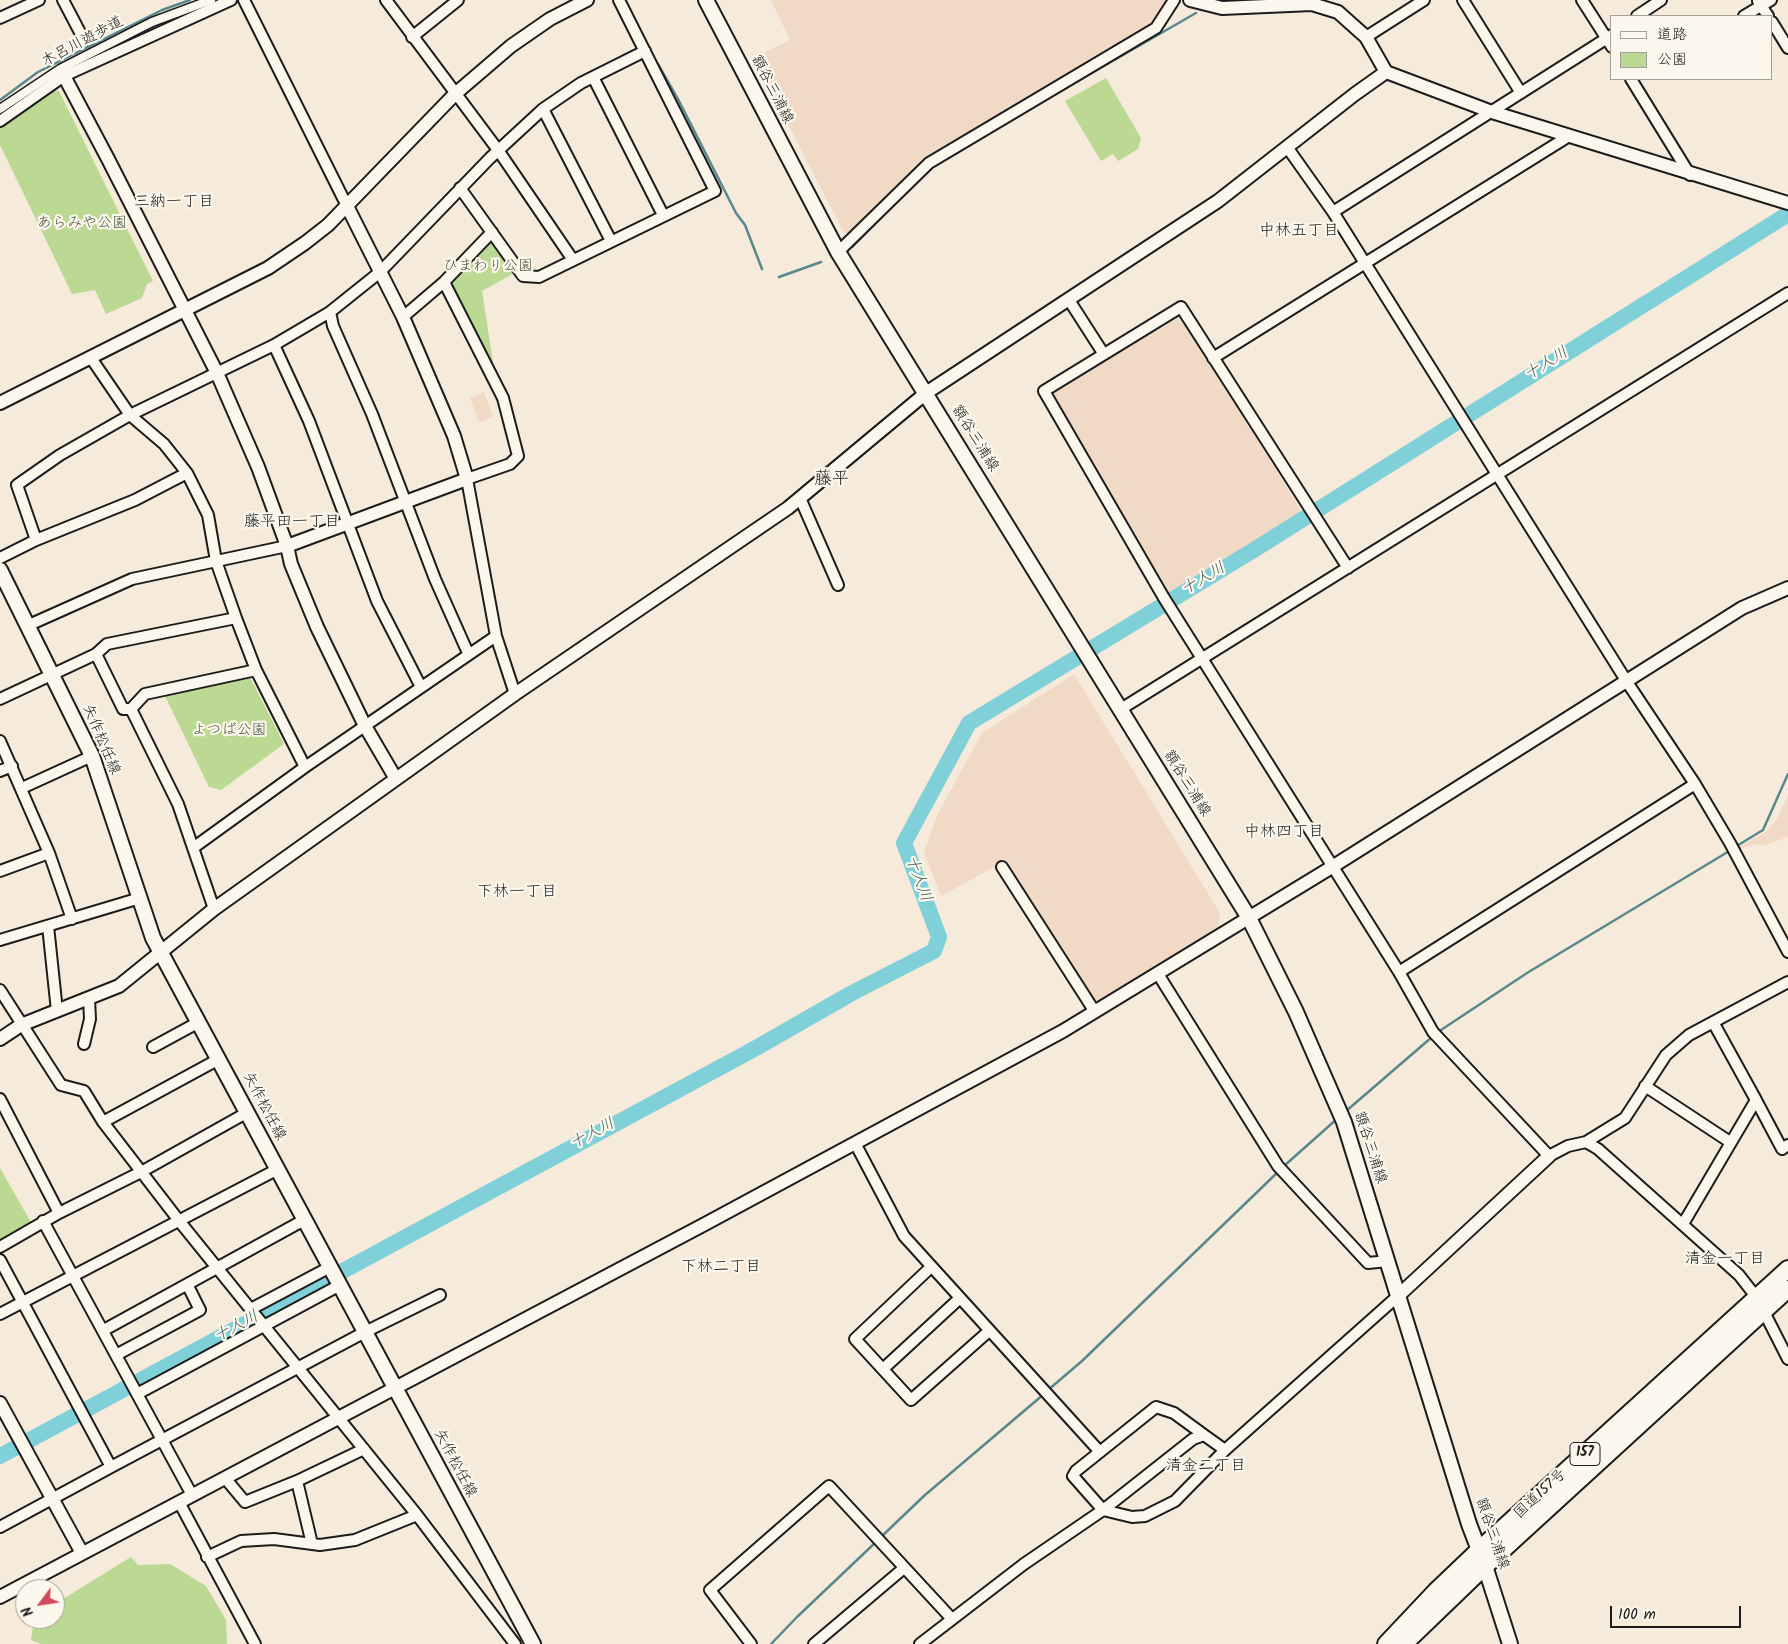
<!DOCTYPE html>
<html>
<head>
<meta charset="utf-8">
<style>
	body { margin:0 }
	#map { position:relative; width:1788px; height:1644px; overflow:hidden; background:#f6eada; font-family:Kalam,"Klee One",sans-serif }
	canvas { display:block }
	.legend { position:absolute; left:1610px; top:15px; width:162px; height:65px; box-sizing:border-box; background:#fbf7ec; border:1px solid #a29f99; margin:0; padding:6px 9px; list-style:none; font-size:15px; color:#1c1c1c }
	.legend li { display:flex; align-items:center; gap:10px; height:25px }
	.legend b { width:25px; border:1px solid #a29f99 }
	.north { position:absolute; left:15px; top:1579px; width:50px; height:50px; box-sizing:border-box; background:#fbf7ec; border:1px solid #a29f99; border-radius:50%; rotate:239deg; font-size:14px; font-weight:700; line-height:20px; text-align:center; color:#1c1c1c }
	.north::after { content:''; display:block; margin:auto; width:18px; height:22px; background:#d1495b; clip-path:polygon(50% 0,100% 100%,50% 72%,0 100%) }
	.scale { position:absolute; left:1610px; top:1606px; width:131px; height:22px; box-sizing:border-box; border:2px solid #1c1c1c; border-top:0; padding-left:6px; font-size:15px; line-height:18px; white-space:nowrap; color:#1c1c1c; -webkit-text-stroke:4px #fbf7ec; paint-order:stroke }
</style>
</head>
<body>
<div id="map">
<canvas width="1788" height="1644"></canvas>
<ul class="legend">
<li><b style="height:6px;background:#fbf7ec"></b>道路</li>
<li><b style="height:14px;background:#bbd992"></b>公園</li>
</ul>
<div class="north">N</div>
<div class="scale">100 m</div>
</div>
<script>
const ctx = document.querySelector('canvas').getContext('2d');
ctx.lineJoin = 'round';
function fill(path, color) {
  ctx.fillStyle = color;
  ctx.fill(path, 'evenodd');
}
function shape(rows) {
  const path = new Path2D();
  for (const r of rows) {
    path.moveTo(r[0], r[1]);
    for (let i = 2; i < r.length; i += 2) path.lineTo(r[i], r[i + 1]);
  }
  return path;
}
function trace(path, color, width, dash) {
  ctx.strokeStyle = color;
  ctx.lineWidth = width;
  ctx.lineCap = dash ? 'butt' : 'round';
  ctx.setLineDash(dash || []);
  ctx.stroke(path);
}
function label(font, color, halo, rows, align = 'center') {
  ctx.font = font + ' Kalam,"Klee One",sans-serif';
  ctx.lineWidth = 4.5;
  ctx.setLineDash([]);
  ctx.textBaseline = 'middle';
  ctx.strokeStyle = halo;
  ctx.fillStyle = color;
  for (const [text, x, y, turn = 0] of rows) {
    ctx.save();
    ctx.translate(x, y);
    ctx.rotate((+turn || 0) * Math.PI / 180);
    ctx.textAlign = isNaN(turn) ? turn : align;
    if (halo) ctx.strokeText(text, 0, 0);
    ctx.fillText(text, 0, 0);
    ctx.restore();
  }
}
fill(shape([
	[771,0,1168,0,1153,24,918,163,850,233,844,233,754,58,790,40],
	[1179,312,1302,512,1167,594,1049,392],
	[484,392,493,417,479,423,470,398],
	[1074,674,1220,913,1218,930,1096,1004,1005,861,941,896,924,852,938,813,982,733],
	[1788,795,1788,837,1763,846,1755,844,1740,849,1739,847,1766,832,1777,819]
]), '#f1dac5');
fill(shape([
	[1106,78,1141,138,1138,149,1118,161,1113,154,1101,161,1065,101],
	[52,90,59,91,153,281,147,284,142,298,106,314,95,290,72,294,0,145,0,126],
	[491,239,514,273,482,291,495,375,449,283],
	[250,677,284,744,221,790,209,787,165,696],
	[0,1168,32,1224,0,1241],
	[131,1557,138,1565,170,1564,206,1586,226,1620,227,1644,41,1644,31,1640,34,1619,55,1619,55,1604]
]), '#bbd992');
trace(shape([
	[658,64,678,99,736,213,745,225,762,269],
	[0,100,38,72,162,10,190,0],
	[1017,116,1196,13],
	[852,247,913,185],
	[779,277,821,262],
	[1735,847,1763,830,1788,774],
	[1438,1032,1527,973,1731,850],
	[1345,1112,1432,1037],
	[1284,1166,1338,1118],
	[1048,1390,1082,1361,1280,1170],
	[881,1537,925,1495,1044,1394],
	[771,1644,797,1617,877,1541]
]), '#58888e', 2.5);
trace(shape([
	[0,1456,756,1048,852,993,934,951,939,937,904,843,969,723,1257,548,1788,214]
]), '#80d0da', 16);
const pedestrian = shape([
	[0,109,60,69,152,22,211,0]
]);
const minor = shape([
	[63,0,84,40],
	[244,0,347,206],
	[386,0,498,150,573,260],
	[1463,0,1521,93],
	[1582,0,1612,47],
	[1758,1,1768,16],
	[1637,16,1661,0],
	[1744,16,1771,0],
	[0,18,39,0],
	[1772,22,1788,48],
	[412,37,458,0],
	[1366,37,1424,0],
	[593,77,663,215],
	[1631,79,1690,175],
	[543,109,611,241],
	[0,121,64,76,231,0],
	[1287,147,1333,212,1627,682,1695,784,1730,843,1788,952],
	[460,188,523,276,539,277,715,191,619,0],
	[1333,212,1612,35],
	[838,252,929,163,1156,28,1174,0],
	[1069,300,1103,353],
	[330,312,333,326,372,414,435,579,468,653],
	[403,317,444,282,492,232],
	[274,345,309,421,377,601,421,687],
	[91,358,130,415,164,444,187,473,208,515,216,561,236,618],
	[1213,358,1569,136],
	[800,498,838,585],
	[36,540,17,485,60,455,130,415,274,345,330,312,380,272,490,158,543,109,581,83,645,51],
	[0,558,36,540,135,500,187,473],
	[1348,568,1181,307,1044,391,1164,598,1399,972,1433,1032,1549,1156,1568,1146,1586,1142,1598,1149,1739,1275,1757,1298,1788,1359],
	[29,625,132,579,287,546],
	[496,636,515,694],
	[96,654,123,709,131,709,178,804,214,909],
	[0,699,96,654,107,644,236,618,256,670,305,767,496,636,467,479,510,464,518,456,503,398,444,282],
	[131,709,145,694,256,670],
	[1121,709,1788,293],
	[0,741,49,853,0,871],
	[0,771,12,766],
	[22,788,92,756],
	[193,848,305,767],
	[49,853,72,919],
	[1002,867,1095,1012],
	[48,926,57,1011],
	[0,940,140,898],
	[1399,972,1695,784],
	[1158,974,1278,1166,1368,1263,1388,1261],
	[0,990,61,1085,84,1091,103,1122,180,1222,417,1515,515,1644],
	[1713,1022,1756,1100],
	[84,1044,90,1019,89,999],
	[153,1047,199,1022],
	[1645,1086,1730,1142],
	[0,1099,59,1213,0,1247],
	[103,1122,219,1059],
	[1586,1142,1625,1118,1666,1055,1689,1035,1788,982],
	[855,1143,904,1236,1100,1452],
	[59,1213,141,1172,248,1112],
	[43,1221,192,1495],
	[1683,1224,1756,1100,1782,1149,1788,1145],
	[0,1260,111,1467,0,1527],
	[931,1267,855,1339,911,1400,989,1331],
	[251,1309,330,1267],
	[0,1314,278,1169],
	[104,1330,304,1220],
	[116,1355,200,1310,188,1286],
	[883,1369,960,1298],
	[137,1394,340,1285],
	[1204,1435,1174,1413,1156,1407,1076,1471,1073,1476,1103,1510,1193,1439,1204,1435,1225,1450],
	[111,1467,365,1332,440,1295],
	[225,1478,245,1502,297,1481,312,1544],
	[297,1481,364,1449],
	[179,1502,255,1644],
	[207,1557,241,1541,274,1539,320,1545,355,1540,417,1515],
	[751,1644,710,1590,829,1486,952,1619],
	[814,1644,904,1568],
	[920,1644,1024,1564,1103,1510,1132,1517,1145,1516,1175,1501,1225,1450,1399,1295]
]);
const tertiary = shape([
	[1386,72,1492,112,1788,203],
	[64,76,108,159,217,373,258,467,287,546,291,564,317,627,365,726,396,779],
	[0,403,268,268,305,243,328,225,455,94,511,46,550,19,587,0],
	[287,546,467,479,454,436,403,317,347,206],
	[0,1039,21,1025,119,986,214,909,515,694,788,508,926,393,1218,201,1355,94,1386,72,1366,37,1338,12,1312,4,1222,8,1190,0],
	[1399,1295,1549,1156],
	[0,1403,82,1553],
	[0,1597,705,1224,1063,1031,1332,867,1742,608,1788,588]
]);
const secondary = shape([
	[706,0,838,252,1249,918,1296,1012,1344,1122,1469,1524,1485,1566,1510,1644],
	[0,570,92,756,153,938,533,1644]
]);
const trunk = shape([
	[1386,1644,1436,1591,1479,1550,1788,1269],
	[1404,1644,1485,1566,1788,1289]
]);
trace(pedestrian, '#1c1c1c', 11);
trace(minor, '#1c1c1c', 14);
trace(tertiary, '#1c1c1c', 16);
trace(secondary, '#1c1c1c', 18);
trace(trunk, '#1c1c1c', 20);
trace(pedestrian, '#fbf7ec', 8);
trace(minor, '#fbf7ec', 10);
trace(tertiary, '#fbf7ec', 12);
trace(secondary, '#fbf7ec', 14);
trace(trunk, '#fbf7ec', 16);
for (const [x, y, w] of [
	[1585,1454,30]
]) {
  const box = new Path2D();
  box.roundRect(x - w / 2, y - 11.5, w, 23, 4);
  ctx.fillStyle = '#fbf7ec';
  ctx.fill(box);
  trace(box, '#1c1c1c', 1);
}
label('bold 14px', '#1c1c1c', null, [
	["157",1585,1454]
]);
label('15px', '#1c1c1c', '#fbf7ec', [
	["木呂川遊歩道",83,43,-28],
	["額谷三浦線",771,90,63],
	["額谷三浦線",974,439,58],
	["矢作松任線",100,740,67],
	["額谷三浦線",1186,784,58],
	["矢作松任線",263,1107,62],
	["額谷三浦線",1369,1148,72],
	["矢作松任線",454,1464,62],
	["国道157号",1541,1495,-43],
	["額谷三浦線",1491,1534,71]
]);
label('15px', '#4c553f', '#fbf7ec', [
	["あらみや公園",82,224],
	["ひまわり公園",488,267],
	["よつば公園",229,731]
]);
label('16px', '#1c1c1c', '#fbf7ec', [
	["三納一丁目",174,203],
	["中林五丁目",1299,232],
	["藤平田一丁目",292,523],
	["中林四丁目",1284,833],
	["下林一丁目",517,893],
	["清金一丁目",1725,1260],
	["下林二丁目",721,1268],
	["清金二丁目",1206,1467]
]);
label('italic 16px', '#3f5b5e', '#fbf7ec', [
	["十人川",1547,365,-32],
	["十人川",1204,580,-31],
	["十人川",917,879,69],
	["十人川",593,1135,-28],
	["十人川",237,1328,-28]
]);
label('18px', '#1c1c1c', '#fbf7ec', [
	["藤平",832,481]
]);
</script>
</body>
</html>
